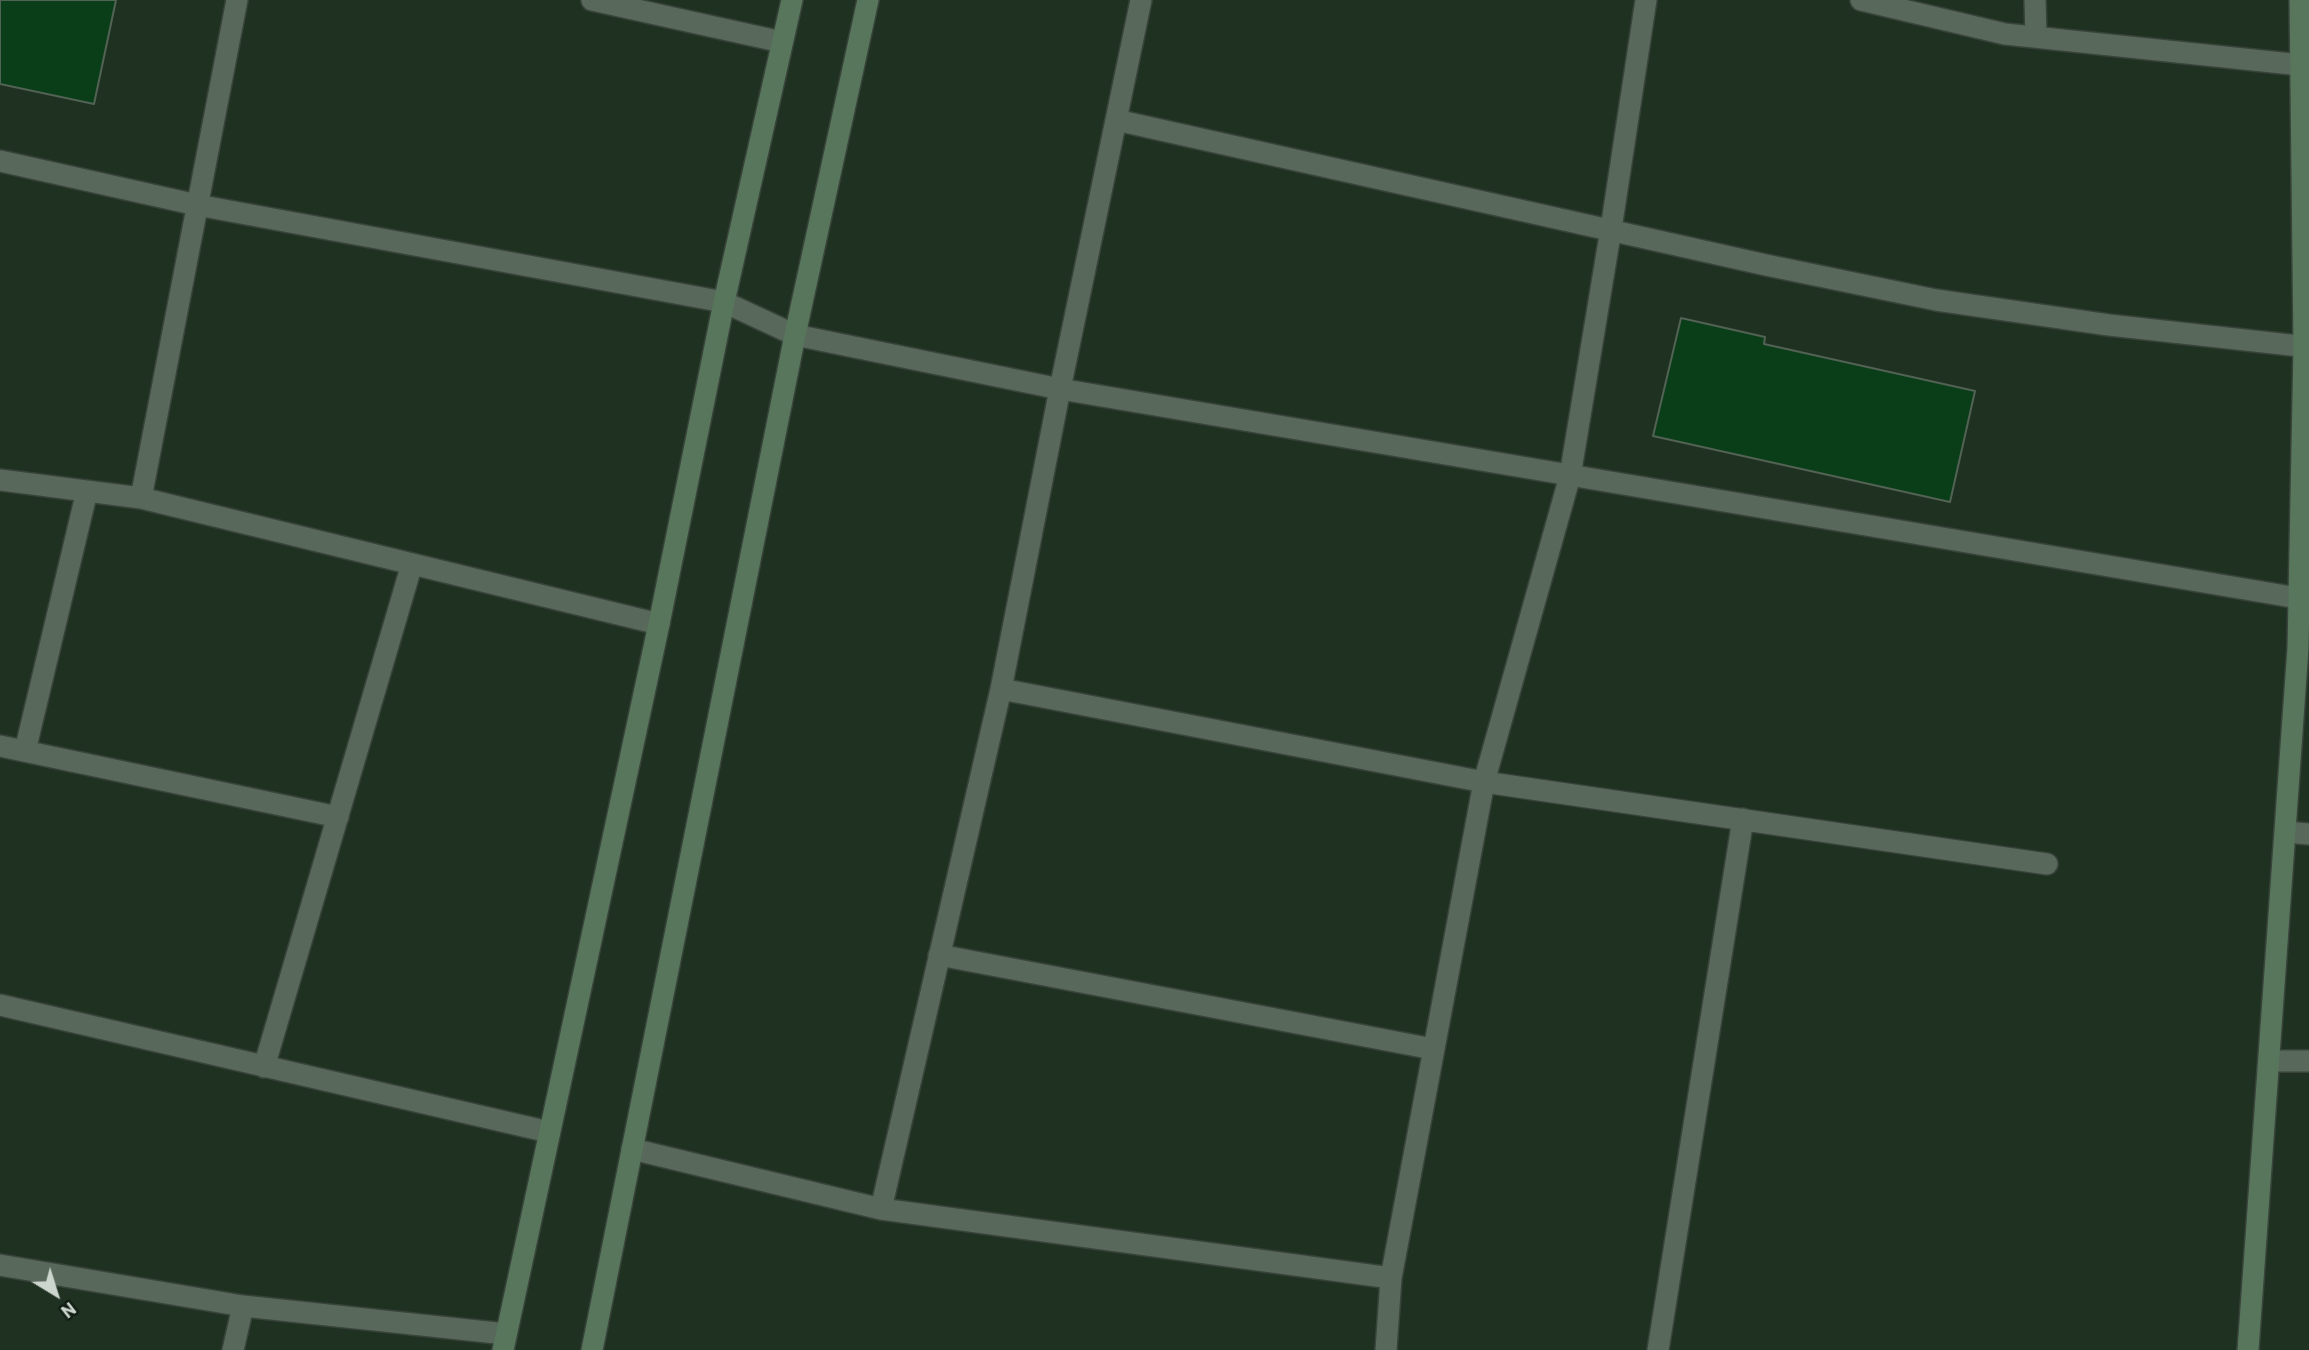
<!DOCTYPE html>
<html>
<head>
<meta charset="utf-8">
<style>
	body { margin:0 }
	#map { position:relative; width:2309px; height:1350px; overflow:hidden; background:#19271b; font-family:Barlow,sans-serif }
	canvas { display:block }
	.north { position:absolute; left:21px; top:1259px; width:70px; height:70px; -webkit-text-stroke:5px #101d12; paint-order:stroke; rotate:142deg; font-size:19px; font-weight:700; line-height:28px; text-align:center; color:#cdd6ce }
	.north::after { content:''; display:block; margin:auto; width:24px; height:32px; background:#cdd6ce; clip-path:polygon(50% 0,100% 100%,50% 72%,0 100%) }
</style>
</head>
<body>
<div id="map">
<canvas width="2309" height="1350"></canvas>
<div class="north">N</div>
</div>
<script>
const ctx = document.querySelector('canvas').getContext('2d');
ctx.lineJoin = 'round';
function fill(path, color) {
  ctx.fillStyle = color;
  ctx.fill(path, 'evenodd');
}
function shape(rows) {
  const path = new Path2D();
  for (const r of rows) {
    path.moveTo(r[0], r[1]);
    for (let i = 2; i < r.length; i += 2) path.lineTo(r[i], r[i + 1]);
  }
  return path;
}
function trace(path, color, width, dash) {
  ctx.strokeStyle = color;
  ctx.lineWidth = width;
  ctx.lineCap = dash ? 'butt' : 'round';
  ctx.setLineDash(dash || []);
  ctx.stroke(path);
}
fill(shape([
	[0,0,2309,0,2309,1350,0,1350]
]), '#1f3222');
const building = shape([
	[0,0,116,0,94,104,0,84,0,0],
	[1681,318,1765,337,1764,344,1975,391,1950,502,1653,436,1681,318]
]);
fill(building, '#0a3e19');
trace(building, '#526254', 2);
const street = shape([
	[592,0,782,42],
	[1861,0,2005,34,2301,65],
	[2035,0,2036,37],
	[1116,120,1766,265,1936,300,2109,325,2309,347],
	[0,161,197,205,724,302,795,335,1060,389,2298,598],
	[0,480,141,498,237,0],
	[141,498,659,624],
	[1001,689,1484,782,2047,864],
	[0,746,338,817],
	[25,751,87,491],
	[2286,832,2309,834],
	[939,955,1433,1049],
	[0,1005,549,1132],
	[2269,1061,2309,1061],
	[264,1067,412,564],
	[632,1149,881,1209,1391,1278],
	[881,1209,1001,689,1060,389,1141,0],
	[0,1265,243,1306],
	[233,1350,243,1306,506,1334],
	[1386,1350,1391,1278,1484,782,1570,476,1611,229,1646,0],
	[1658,1350,1743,819]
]);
const secondary = shape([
	[503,1350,659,624,724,302,792,0],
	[592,1350,795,335,868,0],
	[2248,1350,2298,648,2304,347,2300,0]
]);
trace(street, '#38433a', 24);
trace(secondary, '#38433a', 24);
trace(street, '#58685a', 21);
trace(secondary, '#57765c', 21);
</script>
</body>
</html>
